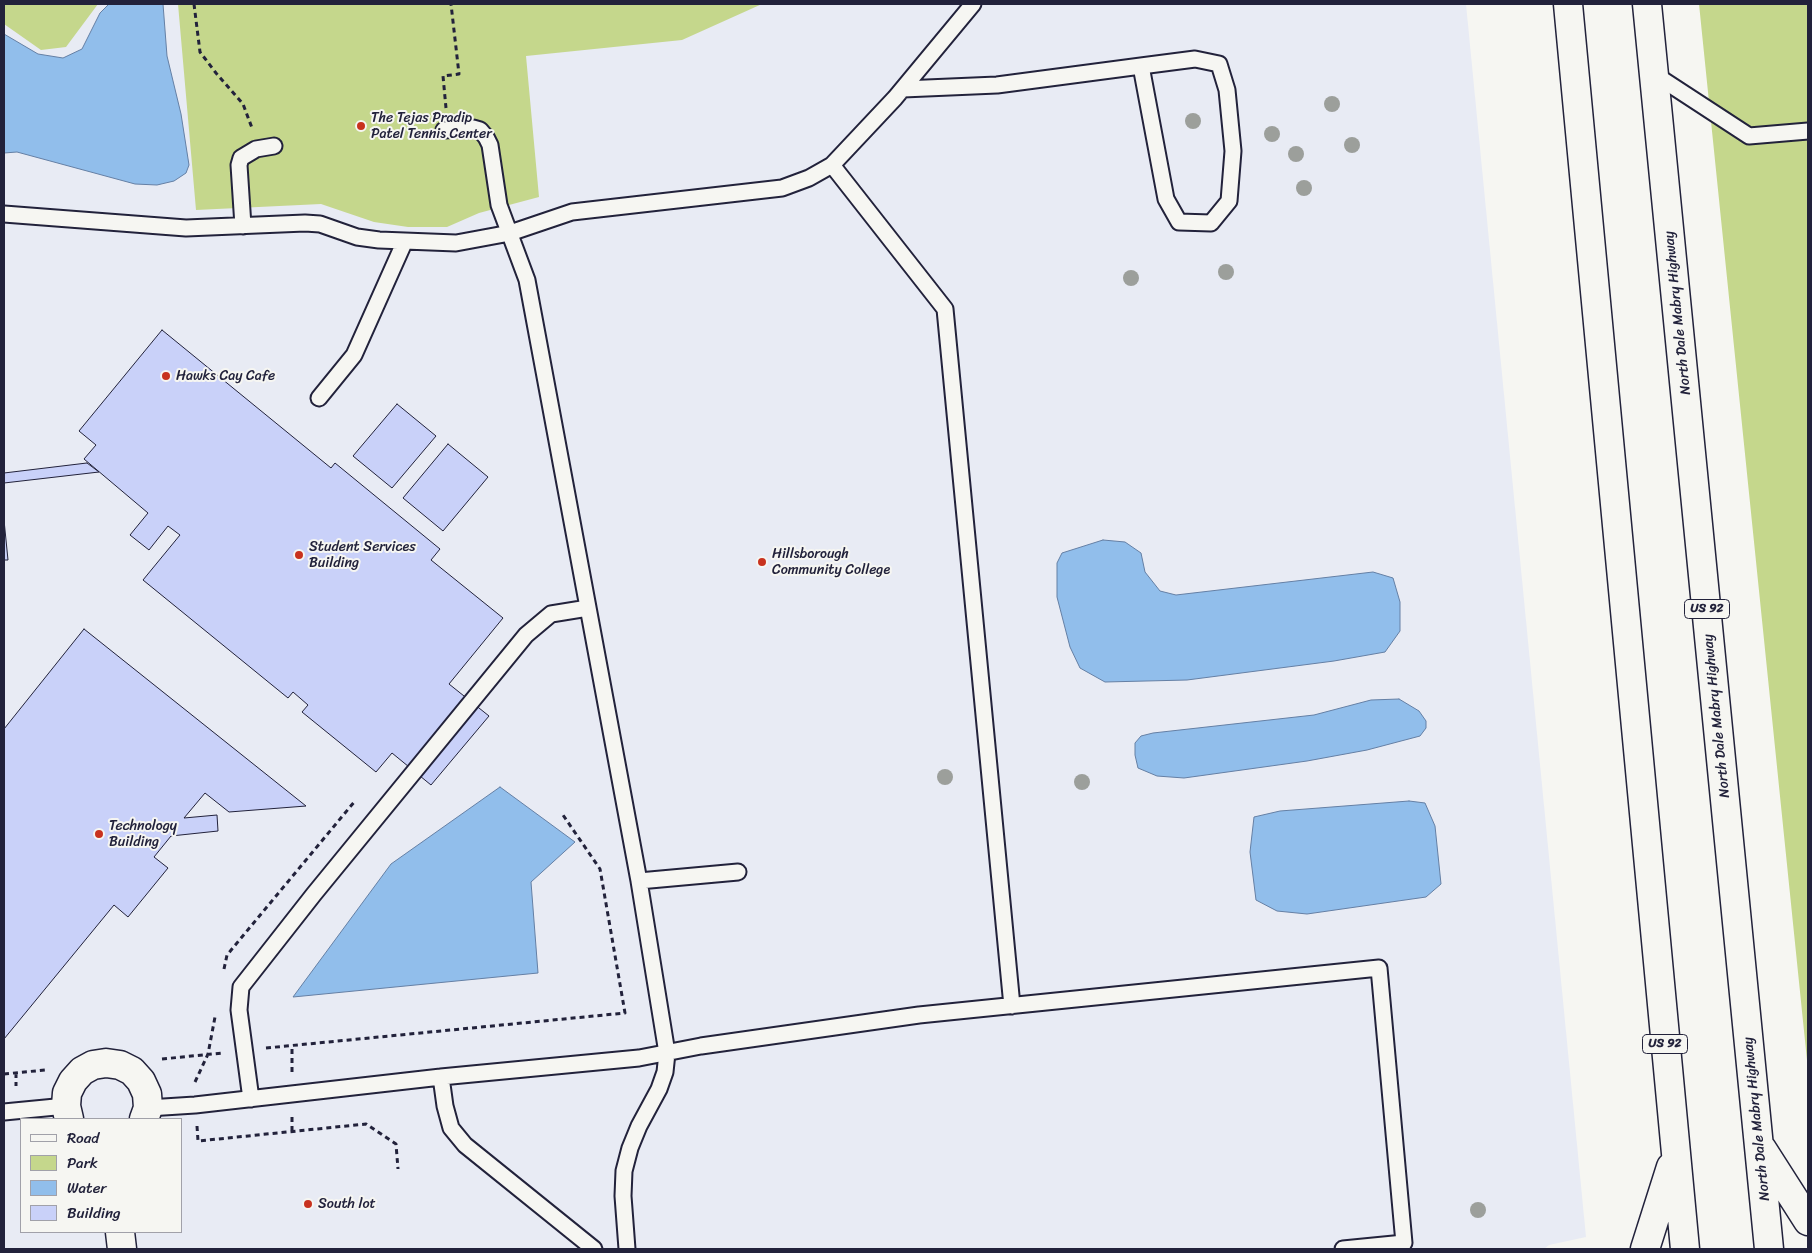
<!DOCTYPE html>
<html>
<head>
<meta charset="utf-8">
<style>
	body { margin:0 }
	#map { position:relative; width:1812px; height:1253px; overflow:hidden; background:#f6f6f2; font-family:Sriracha,sans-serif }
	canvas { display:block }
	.frame { position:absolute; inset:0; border:5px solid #22223b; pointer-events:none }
	.legend { position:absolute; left:20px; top:1118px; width:162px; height:115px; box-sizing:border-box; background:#f6f6f2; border:1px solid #a1a1a9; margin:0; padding:6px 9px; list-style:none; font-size:15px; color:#22223b }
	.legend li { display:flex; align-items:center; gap:10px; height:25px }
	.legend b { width:25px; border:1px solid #a1a1a9 }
</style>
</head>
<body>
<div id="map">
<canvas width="1812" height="1253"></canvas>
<div class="frame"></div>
<ul class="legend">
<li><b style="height:6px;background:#f6f6f2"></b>Road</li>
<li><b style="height:14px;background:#c5d78c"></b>Park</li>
<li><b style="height:14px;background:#91beeb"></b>Water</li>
<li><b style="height:14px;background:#c9d1f9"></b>Building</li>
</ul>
</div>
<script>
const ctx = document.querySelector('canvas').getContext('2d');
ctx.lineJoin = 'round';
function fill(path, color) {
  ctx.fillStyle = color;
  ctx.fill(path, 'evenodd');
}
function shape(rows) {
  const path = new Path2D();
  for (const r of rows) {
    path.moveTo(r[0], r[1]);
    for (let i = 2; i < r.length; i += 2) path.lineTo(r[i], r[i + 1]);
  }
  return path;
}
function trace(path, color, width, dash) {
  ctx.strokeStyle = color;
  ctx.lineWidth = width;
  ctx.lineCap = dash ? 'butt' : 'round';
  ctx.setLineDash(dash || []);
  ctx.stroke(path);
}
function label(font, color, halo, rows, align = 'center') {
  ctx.font = font + ' Sriracha,sans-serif';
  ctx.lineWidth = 4;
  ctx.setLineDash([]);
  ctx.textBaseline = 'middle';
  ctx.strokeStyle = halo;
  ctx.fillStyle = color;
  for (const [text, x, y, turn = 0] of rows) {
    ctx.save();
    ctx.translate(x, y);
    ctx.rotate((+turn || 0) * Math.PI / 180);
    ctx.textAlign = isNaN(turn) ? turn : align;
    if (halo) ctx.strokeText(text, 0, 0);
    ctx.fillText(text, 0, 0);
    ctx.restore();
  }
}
fill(shape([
	[4,4,1466,4,1586,1237,1549,1245,1544,1249,4,1249],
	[21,1119,181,1119,181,1232,21,1232]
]), '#e8ebf4');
fill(shape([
	[4,4,98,4,66,47,41,50,4,24],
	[178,4,762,4,682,40,526,56,539,197,479,213,447,227,408,227,374,222,321,204,196,210],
	[1699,4,1808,4,1808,1070]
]), '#c5d78c');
const water = shape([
	[109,4,163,4,167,56,181,114,189,165,186,173,174,181,157,185,135,184,17,152,4,153,4,34,38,54,63,58,82,49,100,13,109,4],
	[1103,540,1125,542,1141,553,1145,572,1160,591,1176,595,1373,572,1393,578,1400,602,1400,631,1385,652,1334,661,1187,680,1105,682,1080,668,1070,647,1057,597,1057,563,1062,553,1103,540],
	[1399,699,1419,711,1426,721,1426,728,1420,736,1367,750,1307,761,1184,778,1157,776,1138,768,1135,755,1135,743,1141,736,1153,733,1314,715,1371,700,1399,699],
	[500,787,575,842,531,882,538,973,293,997,391,864,500,787],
	[1409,801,1425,803,1435,826,1441,884,1426,897,1307,914,1277,911,1256,900,1250,852,1254,817,1280,811,1409,801]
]);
fill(water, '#91beeb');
trace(water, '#6580a5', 1);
const building = shape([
	[162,330,331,468,335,463,440,549,431,560,503,618,449,684,489,716,431,785,392,753,376,772,302,712,308,705,293,692,288,698,143,580,180,535,168,526,149,550,130,535,148,513,84,459,96,445,79,431,162,330],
	[397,404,436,436,392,488,353,456,397,404],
	[448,444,488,477,443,531,403,498,448,444],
	[87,463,99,472,4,483,4,473,87,463],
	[4,520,8,560,4,560,4,520],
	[84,629,306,806,229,812,205,793,184,818,217,815,218,831,171,836,154,857,168,868,128,917,114,905,4,1039,4,729,84,629]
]);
fill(building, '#c9d1f9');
trace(building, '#22223b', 1);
const lane = shape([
	[1654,74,1749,136,1808,131],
	[903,89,997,85,1141,66,1195,59,1219,64,1227,90,1233,151,1229,201,1211,223,1179,222,1166,199,1141,66],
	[444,130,473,128,480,130,486,137,490,145,499,205,527,280,639,881,667,1053,665,1072,659,1089,639,1126,630,1148,624,1171,623,1196,627,1249],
	[832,165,945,309,1012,1006],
	[4,214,186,228,305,223,320,224,357,237,379,240,456,243,510,233,572,212,782,188,809,178,832,165,895,98,973,4],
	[243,226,239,165,241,158,256,149,274,146],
	[319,398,354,355,404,243],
	[639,881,738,872],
	[441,1077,445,1106,451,1128,465,1145,594,1249],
	[251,1099,239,1010,241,987,314,894,526,635,551,614,588,608],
	[148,1108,195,1105,441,1077,639,1058,701,1046,919,1015,1379,968,1404,1243,1343,1249],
	[4,1112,66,1106]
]);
const street = shape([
	[69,1119,66,1106,67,1093,73,1081,82,1071,93,1065,106,1063,120,1065,132,1071,141,1081,147,1094,148,1108,144,1119],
	[120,1232,122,1249]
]);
const primary = shape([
	[1568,4,1685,1249],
	[1647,4,1769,1249],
	[1762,1149,1808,1221],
	[1645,1249,1671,1167]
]);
trace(lane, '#22223b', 19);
trace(street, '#22223b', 31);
trace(primary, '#22223b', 31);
trace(shape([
	[194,4,200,52,216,73,243,104,252,128],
	[446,108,443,76,459,74,451,4],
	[224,969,227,955,355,801],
	[266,1048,625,1013,600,869,563,815],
	[162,1059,223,1053],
	[292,1072,292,1046],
	[16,1073,16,1086],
	[4,1074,45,1070],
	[195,1082,208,1054,215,1017],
	[292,1117,292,1132],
	[197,1126,198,1141,366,1124,396,1144,398,1169]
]), '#22223b', 3, [5, 4]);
trace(lane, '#f6f6f2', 15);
trace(street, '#f6f6f2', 28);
trace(primary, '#f6f6f2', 28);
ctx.fillStyle = '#9c9f9b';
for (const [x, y] of [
	[1332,104],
	[1193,121],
	[1272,134],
	[1352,145],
	[1296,154],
	[1304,188],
	[1226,272],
	[1131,278],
	[945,777],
	[1082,782],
	[1478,1210]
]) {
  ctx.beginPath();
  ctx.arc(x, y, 8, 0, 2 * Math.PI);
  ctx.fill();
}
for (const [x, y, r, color] of [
	[361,126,5,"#c8321e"],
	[166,376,5,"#c8321e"],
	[299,555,5,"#c8321e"],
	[762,562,5,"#c8321e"],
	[99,834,5,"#c8321e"],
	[308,1204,5,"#c8321e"]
]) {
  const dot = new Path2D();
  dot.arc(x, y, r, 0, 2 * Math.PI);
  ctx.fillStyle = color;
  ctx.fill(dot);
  trace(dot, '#f6f6f2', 2);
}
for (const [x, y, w] of [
	[1707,609,45],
	[1665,1044,45]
]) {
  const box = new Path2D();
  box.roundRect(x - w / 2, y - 9.5, w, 19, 4);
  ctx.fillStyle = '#f6f6f2';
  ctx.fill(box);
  trace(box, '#22223b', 1);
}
label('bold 12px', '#22223b', null, [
	["US 92",1707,609],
	["US 92",1665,1044]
]);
label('14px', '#22223b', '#f6f6f2', [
	["The Tejas Pradip",371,118],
	["Patel Tennis Center",371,134],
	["Hawks Cay Cafe",176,376],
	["Student Services",309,547],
	["Building",309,563],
	["Hillsborough",772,554],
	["Community College",772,570],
	["Technology",109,826],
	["Building",109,842],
	["South lot",318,1204]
], 'left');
label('14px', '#22223b', '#f6f6f2', [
	["North Dale Mabry Highway",1678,313,-96],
	["North Dale Mabry Highway",1717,716,-96],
	["North Dale Mabry Highway",1757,1119,-96]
]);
</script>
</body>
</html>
